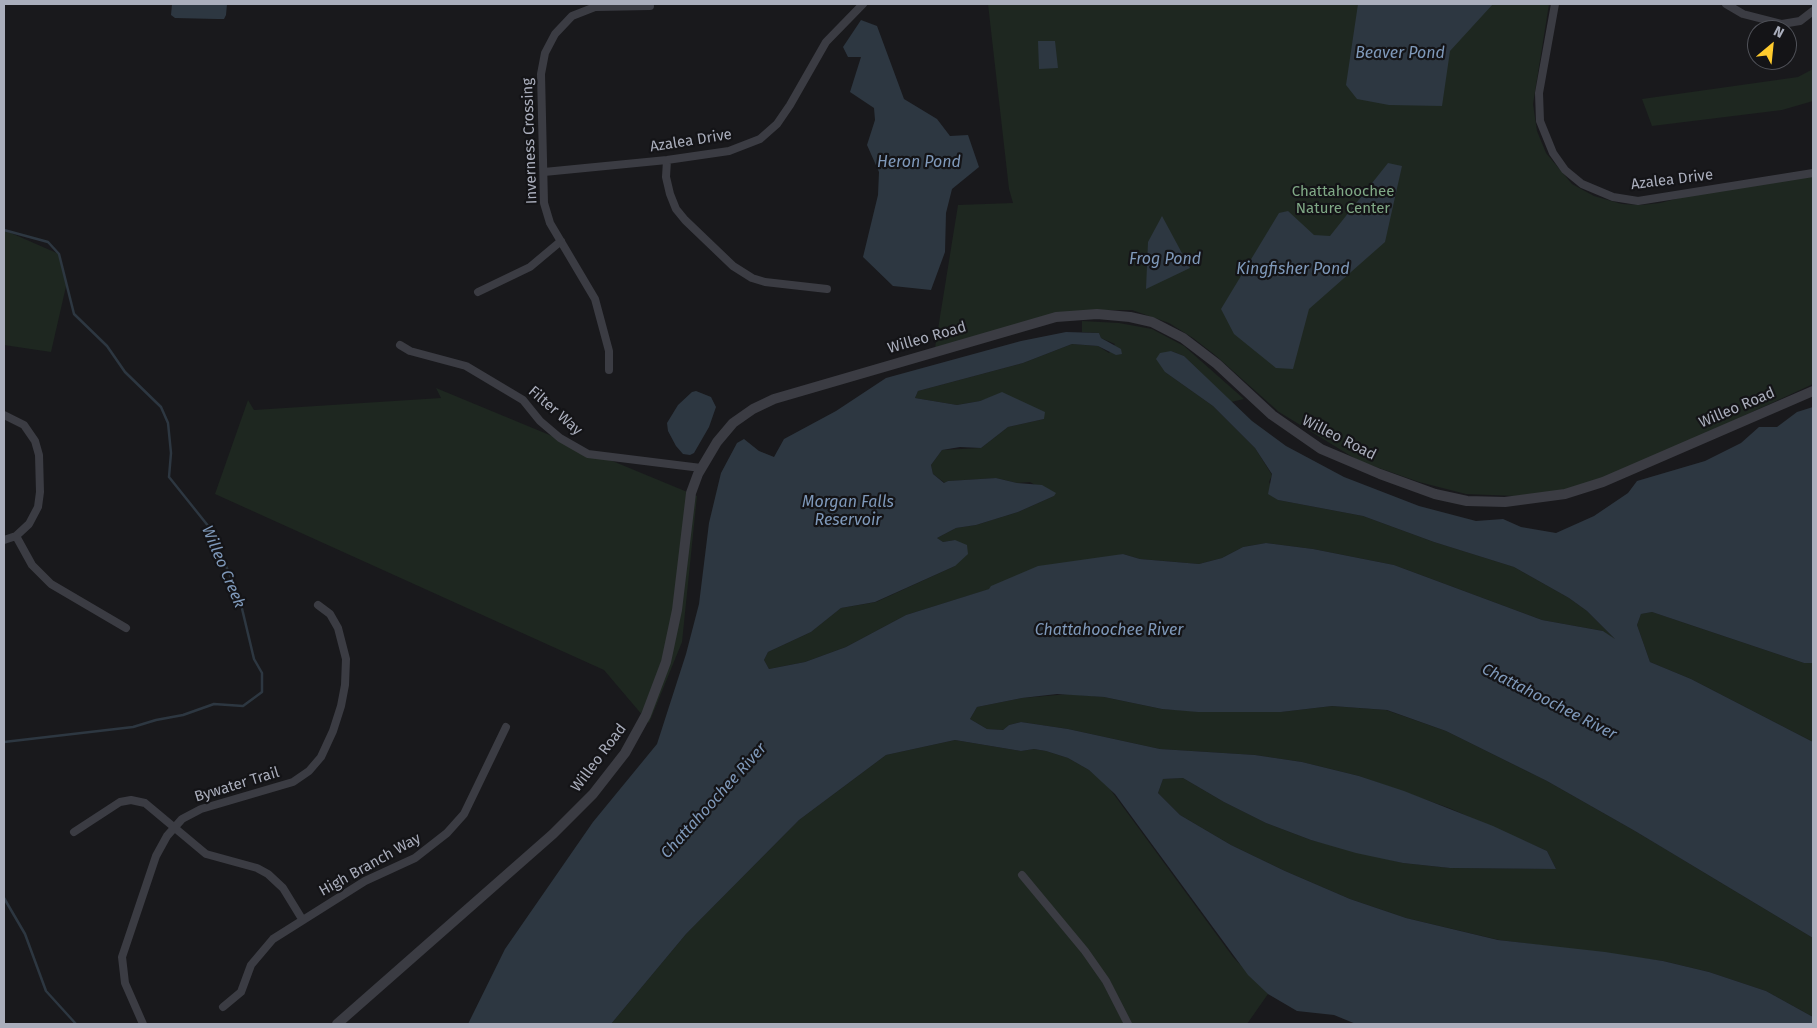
<!DOCTYPE html>
<html>
<head>
<meta charset="utf-8">
<style>
	body { margin:0 }
	#map { position:relative; width:1817px; height:1028px; overflow:hidden; background:#19191c; font-family:"Fira Sans",sans-serif }
	canvas { display:block }
	.frame { position:absolute; inset:0; border:5px solid #aaaebc; pointer-events:none }
	.north { position:absolute; left:1747px; top:20px; width:50px; height:50px; box-sizing:border-box; background:#141417; border:1px solid #505259; border-radius:50%; rotate:28deg; font-size:14px; font-weight:700; line-height:20px; text-align:center; color:#aaaebc }
	.north::after { content:''; display:block; margin:auto; width:18px; height:22px; background:#ffcb2d; clip-path:polygon(50% 0,100% 100%,50% 72%,0 100%) }
</style>
</head>
<body>
<div id="map">
<canvas width="1817" height="1028"></canvas>
<div class="frame"></div>
<div class="north">N</div>
</div>
<script>
const ctx = document.querySelector('canvas').getContext('2d');
ctx.lineJoin = 'round';
function fill(path, color) {
  ctx.fillStyle = color;
  ctx.fill(path, 'evenodd');
}
function shape(rows) {
  const path = new Path2D();
  for (const r of rows) {
    path.moveTo(r[0], r[1]);
    for (let i = 2; i < r.length; i += 2) path.lineTo(r[i], r[i + 1]);
  }
  return path;
}
function trace(path, color, width, dash) {
  ctx.strokeStyle = color;
  ctx.lineWidth = width;
  ctx.lineCap = dash ? 'butt' : 'round';
  ctx.setLineDash(dash || []);
  ctx.stroke(path);
}
function label(font, color, halo, rows, align = 'center') {
  ctx.font = font + ' "Fira Sans",sans-serif';
  ctx.lineWidth = 4.5;
  ctx.setLineDash([]);
  ctx.textBaseline = 'middle';
  ctx.strokeStyle = halo;
  ctx.fillStyle = color;
  for (const [text, x, y, turn = 0] of rows) {
    ctx.save();
    ctx.translate(x, y);
    ctx.rotate((+turn || 0) * Math.PI / 180);
    ctx.textAlign = isNaN(turn) ? turn : align;
    if (halo) ctx.strokeText(text, 0, 0);
    ctx.fillText(text, 0, 0);
    ctx.restore();
  }
}
fill(shape([
	[988,4,1549,4,1533,104,1537,131,1546,153,1572,184,1594,196,1622,204,1641,205,1660,203,1722,187,1813,175,1813,384,1579,492,1515,496,1466,494,1419,482,1359,461,1279,412,1215,355,1193,338,1169,323,1132,310,1100,310,934,354,958,205,1013,203,1009,189],
	[1813,69,1813,101,1782,110,1652,126,1642,99,1798,77],
	[4,230,59,254,67,282,51,352,4,345],
	[1082,321,1119,323,1152,329,1184,346,1244,399,1231,402,1184,356,1171,351,1165,372,1213,406,1255,448,1272,475,1269,482,1278,500,1363,516,1434,542,1514,567,1569,598,1587,611,1619,643,1603,631,1542,620,1394,565,1313,549,1266,543,1243,547,1222,558,1199,564,1140,559,1123,554,990,589,906,615,846,647,805,662,769,669,764,660,768,652,811,632,841,608,876,602,955,566,955,540,943,542,937,538,956,528,976,525,1018,512,1054,496,1030,482,1017,483,996,478,948,481,945,483,933,474,931,465,942,450,981,448,1008,427,1044,419,999,395,980,401,957,405,915,398,918,391,1023,363,1072,344,1098,346,1109,353,1115,344,1101,338,1099,333,1082,332],
	[436,388,697,496,682,642,649,723,604,670,215,494,248,400,254,410,441,398],
	[1652,612,1804,663,1813,663,1813,742,1691,679,1650,662,1637,625,1641,614],
	[1069,694,1104,697,1162,709,1210,712,1281,712,1332,706,1386,710,1446,731,1547,781,1635,831,1813,938,1813,1017,1766,991,1709,972,1663,961,1499,940,1406,918,1350,899,1285,871,1231,845,1180,815,1158,793,1163,779,1183,778,1224,802,1266,823,1311,840,1403,863,1450,868,1556,869,1547,851,1449,808,1359,776,1302,762,1255,755,1160,749,1068,729,1021,722,1009,725,1003,730,987,729,970,719,977,707,1022,698],
	[955,740,1021,751,1034,749,1046,751,1068,758,1089,770,1107,785,1233,957,1268,994,1247,1024,611,1024,686,934,799,820,886,755]
]), '#1e2720');
fill(shape([
	[172,4,227,4,226,15,224,19,217,19,175,18,171,15],
	[1358,4,1493,4,1450,51,1442,106,1389,105,1357,99,1346,85],
	[861,20,877,26,904,99,937,119,950,136,968,135,979,167,952,189,946,213,945,252,931,290,893,286,863,257,878,195,879,172,867,145,875,120,874,108,850,92,861,57,848,57,843,47],
	[1038,41,1055,41,1058,68,1039,69],
	[1388,163,1402,166,1385,242,1309,309,1293,369,1276,368,1234,334,1221,309,1279,213,1288,211,1314,235,1330,236],
	[1162,216,1190,268,1146,289,1148,242],
	[1066,332,1099,333,1101,338,1121,349,1122,354,1116,355,1098,346,1072,344,1023,363,918,391,915,398,957,405,980,401,1002,392,1045,412,1044,419,1008,427,981,448,960,447,942,450,931,465,933,474,944,483,948,481,996,478,1017,483,1042,485,1056,493,1054,496,1018,512,976,525,956,528,937,538,943,542,955,540,967,545,968,554,955,566,875,602,841,608,811,632,768,652,764,660,769,669,805,662,846,647,906,615,989,589,991,586,1038,566,1123,554,1140,559,1199,564,1222,558,1243,547,1266,543,1313,549,1394,565,1542,620,1603,631,1615,639,1587,611,1569,598,1514,567,1434,542,1363,516,1278,500,1268,494,1272,474,1255,448,1213,406,1165,372,1156,359,1160,353,1171,351,1184,356,1252,421,1286,446,1344,477,1419,506,1476,521,1503,519,1521,527,1556,533,1594,516,1628,493,1637,481,1705,461,1741,443,1759,427,1777,427,1797,412,1813,407,1813,663,1804,663,1652,612,1641,614,1637,625,1650,662,1691,679,1813,742,1813,938,1635,831,1547,781,1446,731,1387,710,1332,706,1281,712,1198,712,1162,709,1104,697,1057,694,1022,698,977,707,970,719,987,729,1003,730,1009,725,1021,722,1068,729,1160,749,1255,755,1302,762,1359,776,1404,791,1493,826,1547,851,1556,869,1450,868,1403,863,1356,853,1311,840,1266,823,1224,802,1183,778,1163,779,1158,793,1180,815,1231,845,1285,871,1350,899,1406,918,1498,940,1605,952,1663,961,1709,972,1766,991,1813,1017,1813,1024,1356,1024,1334,1015,1297,1011,1268,994,1248,975,1115,794,1089,770,1068,758,1046,751,1034,749,1021,751,955,740,886,755,799,820,686,934,611,1024,468,1024,505,949,593,822,657,744,686,654,699,604,709,523,721,473,737,443,744,439,759,451,774,457,784,439,836,411,886,378,1021,341],
	[696,391,711,397,716,407,709,427,694,453,690,455,683,454,676,446,668,431,667,423,678,405,692,392]
]), '#2d3741');
trace(shape([
	[4,230,48,242,59,254,74,314,107,346,125,372,161,407,168,423,171,453,169,477,209,527,239,596,254,659,262,673,262,692,243,706,214,704,183,715,156,720,133,727,4,742],
	[4,898,25,934,46,991,76,1024]
]), '#2d3741', 2.5);
trace(shape([
	[1555,4,1539,93,1540,121,1553,153,1565,170,1582,184,1613,197,1638,201,1813,173],
	[1726,4,1743,14,1782,24,1800,21,1813,11],
	[667,160,666,177,670,194,676,209,685,220,733,266,752,278,765,282,827,289],
	[544,172,667,160,729,151,760,139,777,124,790,105,826,42,863,4],
	[478,292,530,267,561,241],
	[400,345,410,351,466,366,523,400,540,421,560,438,588,454,701,468],
	[609,370,609,351,595,299,550,223,544,203,541,74,545,53,555,34,572,16,595,7,650,6],
	[4,415,24,425,35,441,39,455,40,492,38,507,29,524,16,536,4,540],
	[16,536,32,565,51,584,126,628],
	[74,832,120,802,131,800,145,803,206,854,257,868,268,874,283,888,302,919],
	[1022,875,1085,951,1106,981,1128,1024],
	[223,1007,241,992,251,965,273,939,365,881,415,858,447,833,464,814,506,727],
	[143,1024,125,983,122,957,156,856,167,836,182,819,201,809,293,782,309,771,321,757,333,731,341,706,345,685,346,659,338,628,330,614,318,605]
]), '#3b3c43', 8);
trace(shape([
	[337,1024,553,834,593,794,625,753,646,715,666,662,677,610,691,493,698,474,717,442,733,423,753,409,774,399,1056,317,1097,314,1130,317,1152,322,1183,338,1217,364,1272,415,1321,449,1380,474,1435,494,1467,501,1505,502,1565,494,1603,482,1813,391]
]), '#3b3c43', 10);
label('15px', '#aaaebc', '#141417', [
	["Inverness Crossing",530,141,-92],
	["Azalea Drive",691,141,-9],
	["Azalea Drive",1672,180,-7],
	["Willeo Road",927,338,-16],
	["Willeo Road",1737,408,-23],
	["Filter Way",555,411,41],
	["Willeo Road",1339,438,27],
	["Willeo Road",599,758,-53],
	["Bywater Trail",237,785,-17],
	["High Branch Way",370,865,-29]
]);
label('15px', '#80a986', '#141417', [
	["Chattahoochee",1343,192],
	["Nature Center",1343,209]
]);
label('italic 16px', '#7f99ba', '#141417', [
	["Beaver Pond",1400,54],
	["Heron Pond",919,163],
	["Frog Pond",1165,260],
	["Kingfisher Pond",1293,270],
	["Morgan Falls",848,503],
	["Reservoir",848,521],
	["Willeo Creek",223,567,67],
	["Chattahoochee River",1109,631],
	["Chattahoochee River",1549,702,27],
	["Chattahoochee River",714,801,-48]
]);
</script>
</body>
</html>
